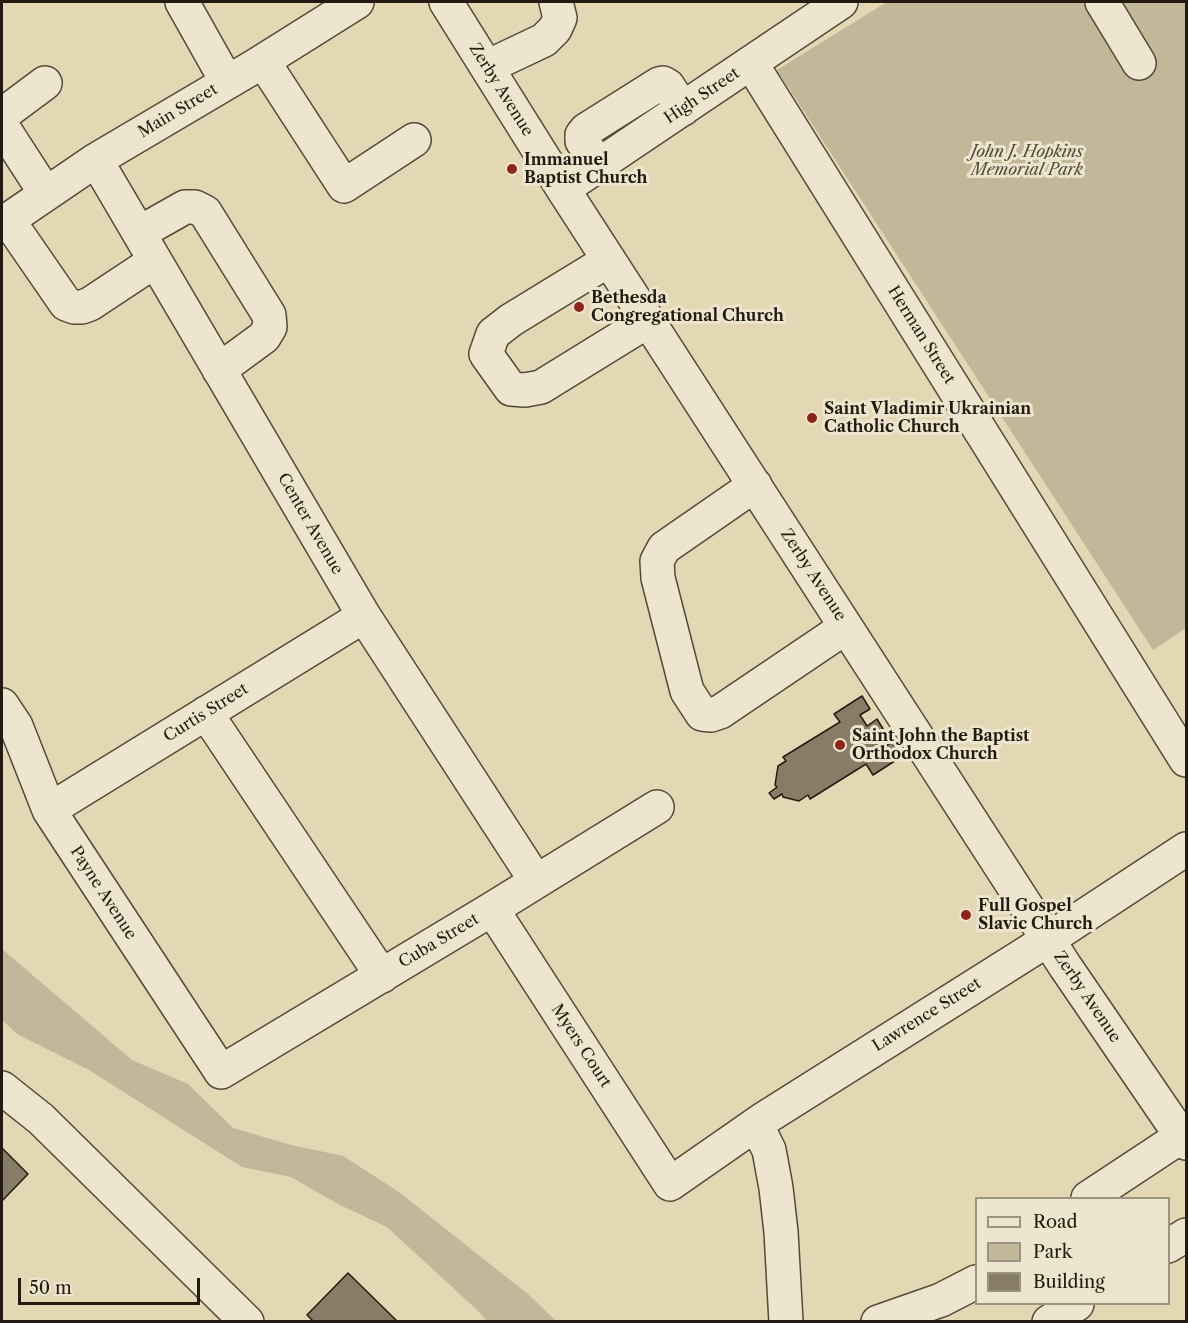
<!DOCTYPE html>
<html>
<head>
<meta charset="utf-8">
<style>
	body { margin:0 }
	#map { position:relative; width:1188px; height:1323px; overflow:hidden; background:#e3d7b4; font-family:"Libre Caslon Text",serif }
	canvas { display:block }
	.frame { position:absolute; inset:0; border:3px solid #231b11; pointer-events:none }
	.legend { position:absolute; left:975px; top:1197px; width:195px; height:108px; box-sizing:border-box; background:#ede5ce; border:2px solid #9c9482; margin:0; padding:8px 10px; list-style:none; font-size:18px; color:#231b11 }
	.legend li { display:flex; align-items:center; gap:12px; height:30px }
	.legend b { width:30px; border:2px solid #9c9482 }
	.scale { position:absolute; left:18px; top:1278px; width:182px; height:27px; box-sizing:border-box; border:3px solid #231b11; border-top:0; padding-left:8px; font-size:18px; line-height:21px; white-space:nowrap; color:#231b11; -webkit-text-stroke:4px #ede5ce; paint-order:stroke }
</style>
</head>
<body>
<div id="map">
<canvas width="1188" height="1323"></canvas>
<div class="frame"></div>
<ul class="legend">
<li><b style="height:8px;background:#ede5ce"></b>Road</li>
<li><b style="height:16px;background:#c2b798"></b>Park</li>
<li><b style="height:16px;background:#877d66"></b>Building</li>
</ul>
<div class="scale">50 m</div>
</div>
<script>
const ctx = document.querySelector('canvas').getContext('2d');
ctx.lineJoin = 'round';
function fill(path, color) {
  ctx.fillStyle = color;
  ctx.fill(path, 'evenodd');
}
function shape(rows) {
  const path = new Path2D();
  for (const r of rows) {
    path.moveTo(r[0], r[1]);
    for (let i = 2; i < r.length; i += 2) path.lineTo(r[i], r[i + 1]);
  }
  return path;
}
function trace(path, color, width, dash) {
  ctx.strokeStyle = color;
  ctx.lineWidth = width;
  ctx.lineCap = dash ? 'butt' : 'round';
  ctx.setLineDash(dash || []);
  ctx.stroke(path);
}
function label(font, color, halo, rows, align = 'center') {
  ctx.font = font + ' "Libre Caslon Text",serif';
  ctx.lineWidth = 6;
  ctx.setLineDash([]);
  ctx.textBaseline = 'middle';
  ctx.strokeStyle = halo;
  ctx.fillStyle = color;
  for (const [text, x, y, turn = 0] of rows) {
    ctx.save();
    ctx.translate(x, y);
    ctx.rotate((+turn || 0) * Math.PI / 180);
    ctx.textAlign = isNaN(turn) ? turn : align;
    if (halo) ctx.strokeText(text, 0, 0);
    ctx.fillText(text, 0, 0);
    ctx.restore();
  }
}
fill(shape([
	[887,2,1186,2,1186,628,1153,650,777,70],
	[2,949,132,1060,188,1084,233,1128,291,1145,343,1156,399,1192,529,1295,556,1321,487,1321,476,1309,387,1227,338,1204,291,1177,242,1167,89,1070,17,1034,2,1020]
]), '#c2b798');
const building = shape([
	[862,696,870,709,860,715,867,726,877,719,885,732,874,739,880,749,892,742,901,757,873,775,866,764,810,799,808,795,799,801,783,797,782,794,774,799,769,793,777,787,775,785,778,766,786,761,783,757,840,722,834,714,862,696],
	[2,1148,28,1174,2,1201,2,1148],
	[348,1273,398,1322,314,1322,307,1315,348,1273]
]);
fill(building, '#877d66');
trace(building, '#231b11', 1.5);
const minor = shape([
	[182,2,227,82],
	[446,2,563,189,1065,966,1186,1143],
	[1102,2,1139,63],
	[263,61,344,186,414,140],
	[751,63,1186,760],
	[487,67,544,40,555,29,560,18,556,2],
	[2,115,45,83],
	[2,126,46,194],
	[96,160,364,616,536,881],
	[599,165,582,141,582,135,586,130,659,84,663,83,668,86,683,109],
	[563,189,841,2],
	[8,220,66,304,74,307,82,307,90,304,155,261],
	[2,224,96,160,255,66,357,2],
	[139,233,185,207,195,207,205,212,269,315,270,327,264,337,219,370],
	[609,260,511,320,493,334,486,354,511,389,525,390,541,387,648,321],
	[755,485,664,548,657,561,658,578,687,691,702,714,711,715,720,712,846,627],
	[2,705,16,726,49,810,221,1072,492,909,657,807],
	[206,713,382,976],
	[49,810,364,616],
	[492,909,670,1184,762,1120,1049,939,1186,849],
	[2,1088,41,1119,247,1322],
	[756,1124,769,1150,776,1188,781,1232,786,1322],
	[1088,1198,1182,1136],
	[1168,1246,1186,1235],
	[878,1322,941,1300,976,1282],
	[1049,1322,1077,1304]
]);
trace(minor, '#534a3a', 36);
trace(minor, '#ede5ce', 33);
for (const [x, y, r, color] of [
	[512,169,6,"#8f2418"],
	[579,307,6,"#8f2418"],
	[812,418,6,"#8f2418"],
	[840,745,6,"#8f2418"],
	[966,915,6,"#8f2418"]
]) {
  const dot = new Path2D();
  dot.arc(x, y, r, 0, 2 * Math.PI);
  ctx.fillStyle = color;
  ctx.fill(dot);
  trace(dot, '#ede5ce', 2);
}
label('16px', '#231b11', '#ede5ce', [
	["Zerby Avenue",501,90,58],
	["High Street",702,96,-34],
	["Main Street",178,111,-31],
	["Herman Street",921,335,58],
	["Center Avenue",310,524,60],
	["Zerby Avenue",813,575,57],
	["Curtis Street",206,713,-32],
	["Payne Avenue",103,893,57],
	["Cuba Street",439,941,-31],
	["Zerby Avenue",1087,997,56],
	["Lawrence Street",927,1015,-32],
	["Myers Court",581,1046,57]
]);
label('italic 16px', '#534a3a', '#ede5ce', [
	["John J. Hopkins",1027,152],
	["Memorial Park",1027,170]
]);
label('bold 16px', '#231b11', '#ede5ce', [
	["Immanuel",524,160],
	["Baptist Church",524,178],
	["Bethesda",591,298],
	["Congregational Church",591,316],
	["Saint Vladimir Ukrainian",824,409],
	["Catholic Church",824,427],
	["Saint John the Baptist",852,736],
	["Orthodox Church",852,754],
	["Full Gospel",978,906],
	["Slavic Church",978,924]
], 'left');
</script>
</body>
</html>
